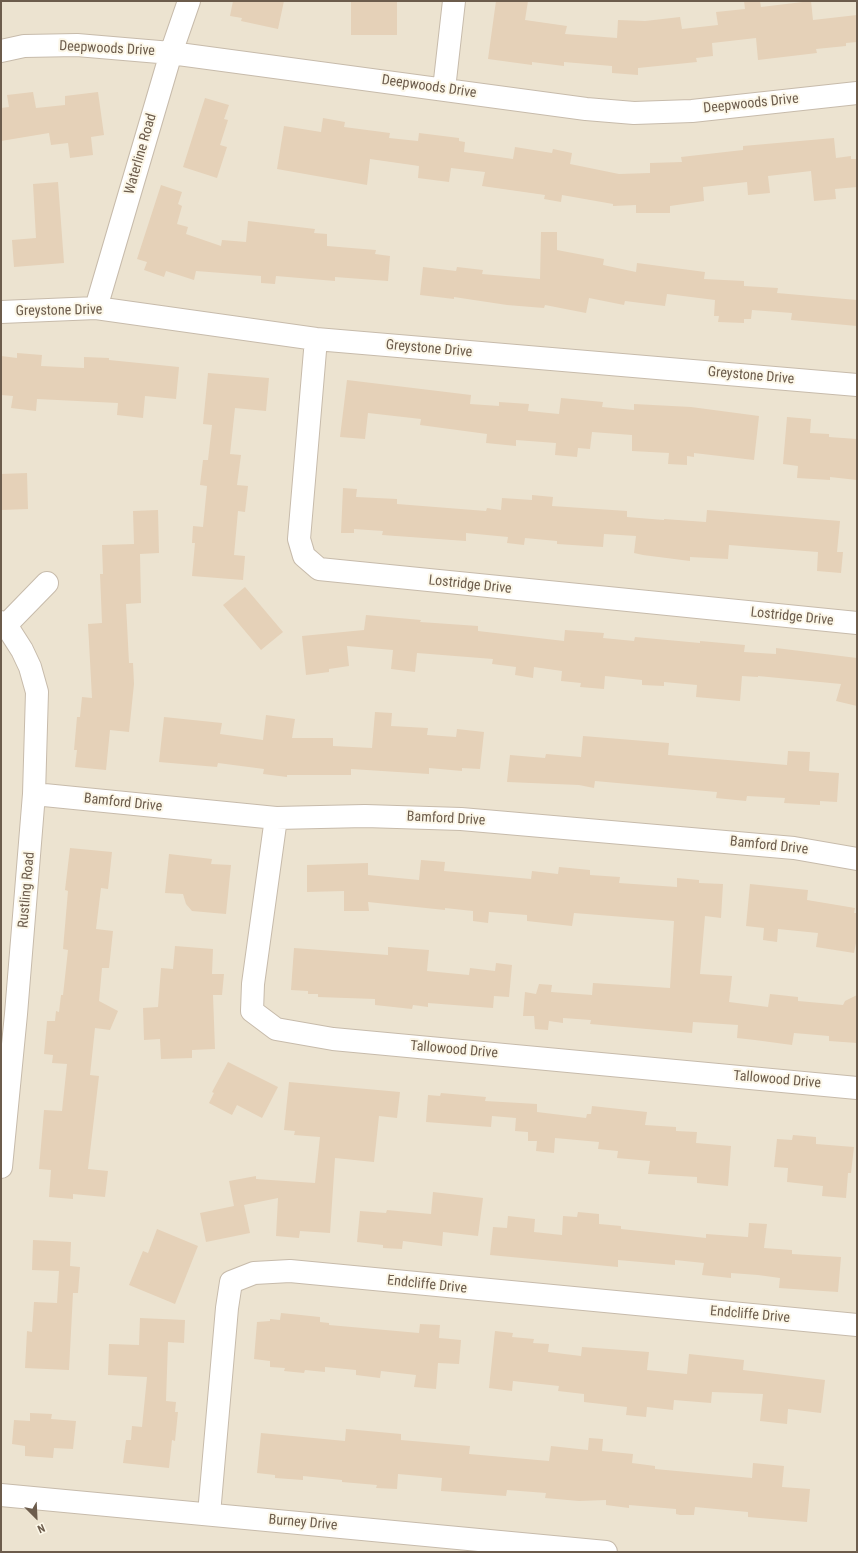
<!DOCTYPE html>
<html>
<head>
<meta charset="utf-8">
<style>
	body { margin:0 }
	#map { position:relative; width:858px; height:1553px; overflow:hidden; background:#f8f3e2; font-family:"Roboto Condensed",sans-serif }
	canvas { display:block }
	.frame { position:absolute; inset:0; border:2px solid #6c5c4c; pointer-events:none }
	.north { position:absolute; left:16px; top:1497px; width:40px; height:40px; -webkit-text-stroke:3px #fcf7e8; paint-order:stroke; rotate:156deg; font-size:11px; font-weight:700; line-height:16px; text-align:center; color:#6c5c4c }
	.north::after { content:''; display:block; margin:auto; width:14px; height:18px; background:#6c5c4c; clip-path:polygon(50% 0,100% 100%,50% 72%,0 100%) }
</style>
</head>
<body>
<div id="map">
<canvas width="858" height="1553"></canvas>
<div class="frame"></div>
<div class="north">N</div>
</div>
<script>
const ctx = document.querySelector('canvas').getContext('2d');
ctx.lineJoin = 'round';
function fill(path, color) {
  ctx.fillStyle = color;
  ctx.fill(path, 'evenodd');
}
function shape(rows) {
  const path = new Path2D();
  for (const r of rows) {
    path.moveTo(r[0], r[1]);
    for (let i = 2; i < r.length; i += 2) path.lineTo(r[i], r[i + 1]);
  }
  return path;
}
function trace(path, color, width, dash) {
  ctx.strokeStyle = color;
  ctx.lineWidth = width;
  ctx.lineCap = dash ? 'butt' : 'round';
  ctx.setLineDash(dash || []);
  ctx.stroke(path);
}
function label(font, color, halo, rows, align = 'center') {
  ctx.font = font + ' "Roboto Condensed",sans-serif';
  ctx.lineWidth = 4;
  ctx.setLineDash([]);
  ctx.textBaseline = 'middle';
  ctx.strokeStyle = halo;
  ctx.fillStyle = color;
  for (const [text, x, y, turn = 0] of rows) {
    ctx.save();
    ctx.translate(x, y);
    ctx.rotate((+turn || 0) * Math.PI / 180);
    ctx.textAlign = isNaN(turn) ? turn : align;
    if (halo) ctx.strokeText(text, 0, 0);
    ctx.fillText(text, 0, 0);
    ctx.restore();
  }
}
fill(shape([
	[1,1,857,1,857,1552,1,1552]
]), '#ece3d0');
fill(shape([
	[233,1,284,1,278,29,241,21,242,18,230,16],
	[351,1,397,1,397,35,351,35],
	[496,1,528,1,525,20,567,26,565,34,617,38,618,20,645,21,680,17,682,29,718,25,716,12,745,9,744,1,760,1,761,7,811,1,813,20,857,15,857,42,846,43,846,46,816,49,817,53,758,60,756,38,712,43,713,56,696,58,697,62,638,68,638,75,612,73,612,66,564,62,564,66,532,62,532,65,488,59],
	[33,92,36,108,65,105,65,96,98,92,104,135,91,137,93,155,70,158,68,143,51,145,49,133,1,141,1,108,9,107,7,95],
	[205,98,229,105,224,119,228,120,220,145,227,147,217,178,183,167],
	[323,118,345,122,344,127,390,133,389,138,418,141,419,133,459,138,459,141,465,142,464,152,513,159,515,147,552,153,553,149,572,153,570,164,619,174,650,173,650,163,682,162,681,157,743,150,743,146,834,138,836,158,851,156,851,159,857,159,857,187,835,189,836,199,814,201,811,171,768,176,770,193,748,195,747,182,703,187,704,201,670,206,670,213,636,213,636,205,613,206,613,204,562,195,561,202,544,199,545,195,482,186,485,172,451,168,449,182,418,178,419,166,370,159,367,185,277,169,284,126,321,132],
	[58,182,64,263,14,267,12,240,36,238,33,184],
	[161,185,182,192,178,204,182,206,177,224,188,227,186,234,221,246,222,240,246,242,248,221,315,229,314,233,327,234,327,246,376,250,375,254,390,256,388,281,335,277,335,281,276,276,275,284,261,283,261,276,196,271,194,280,166,271,164,277,144,270,147,262,137,259],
	[541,232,557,232,557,250,604,259,603,265,636,272,637,263,705,272,704,279,744,281,744,286,778,288,777,293,857,300,857,326,791,320,792,313,752,310,751,319,744,319,744,323,718,322,719,316,714,316,715,300,667,294,665,306,625,301,624,305,589,298,586,313,545,305,544,308,507,305,454,297,454,299,420,295,423,267,456,271,457,267,483,270,482,274,540,279],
	[17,353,42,355,41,366,84,368,84,357,109,358,109,360,179,367,176,399,145,396,143,418,117,415,118,403,37,399,36,411,11,408,13,396,1,395,1,356,17,358],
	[208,373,269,378,266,411,235,408,230,454,241,455,237,485,248,486,245,512,238,511,234,555,245,556,243,580,192,576,195,543,192,543,193,526,203,527,207,486,200,485,203,460,208,460,212,425,203,424],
	[347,380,471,395,470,404,499,406,499,402,529,404,528,411,559,414,561,398,603,402,602,407,634,410,634,404,691,407,759,416,754,460,694,453,694,457,687,456,687,465,668,464,669,453,632,451,632,435,592,432,590,449,578,448,577,457,555,455,556,443,516,440,516,446,486,443,487,434,420,425,421,419,368,413,365,439,340,437],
	[787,417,811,419,810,433,829,434,829,437,857,439,857,480,830,477,830,480,797,478,798,466,783,464],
	[27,473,28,509,1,510,1,474],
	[343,488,357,489,356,497,397,499,397,504,486,511,487,508,501,510,502,498,532,500,532,495,553,497,552,506,627,511,627,517,664,520,664,519,706,522,707,510,840,521,837,552,843,552,841,573,817,571,818,552,729,545,728,559,690,557,690,561,643,555,634,553,636,536,604,534,603,547,557,544,557,541,525,538,524,545,507,543,508,537,466,533,466,541,382,535,383,531,354,529,354,533,341,533],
	[158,510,159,553,140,554,141,603,126,604,129,663,133,663,134,684,129,732,110,730,106,770,75,767,77,750,74,750,77,717,80,717,82,697,92,698,88,624,102,623,100,574,103,574,102,545,134,544,133,511],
	[245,587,283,632,261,650,223,605],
	[366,615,421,620,420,622,478,626,478,631,564,641,565,630,604,633,603,638,634,641,635,637,700,643,700,641,745,645,744,652,776,654,776,648,857,658,857,706,836,701,841,684,758,676,758,677,742,676,740,701,696,697,697,685,664,682,664,686,642,685,642,680,605,676,604,689,580,687,581,683,561,681,562,671,534,667,533,678,515,675,516,667,492,664,493,659,417,653,415,672,391,669,393,650,347,646,349,666,329,669,329,672,306,675,302,636,364,630],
	[375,712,392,713,391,726,428,728,427,735,456,737,457,729,484,732,480,769,462,768,462,771,429,768,429,774,351,769,351,775,287,775,287,777,263,774,264,769,218,763,217,767,159,762,164,717,222,723,220,734,263,740,266,715,295,719,292,738,333,738,333,746,372,748],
	[583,736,669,743,668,755,787,765,788,751,810,752,809,771,839,773,837,802,820,801,820,805,784,803,785,798,747,796,746,801,716,798,717,792,595,781,594,788,579,785,507,782,510,755,545,758,546,754,581,757],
	[70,848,112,852,108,889,101,888,96,929,113,931,109,968,102,968,99,1001,118,1011,110,1030,95,1028,90,1075,99,1076,88,1169,108,1171,105,1197,73,1194,73,1199,49,1197,51,1170,39,1169,44,1110,62,1111,67,1064,52,1063,53,1055,44,1054,47,1021,55,1021,56,1011,59,1012,61,995,63,995,68,950,63,949,68,891,65,890],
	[169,854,212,859,211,864,231,865,226,914,192,911,186,904,183,894,165,893],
	[421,860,445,862,444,871,531,879,532,871,558,874,559,867,590,870,590,875,620,877,619,883,677,887,677,878,699,880,699,883,723,884,721,918,705,916,700,974,732,976,729,1002,768,1007,770,994,798,997,798,1001,843,1005,845,1001,857,995,857,1043,829,1041,829,1036,794,1033,792,1045,755,1040,737,1038,738,1025,693,1022,692,1033,590,1024,591,1020,563,1018,563,1023,549,1021,548,1030,535,1029,534,1016,523,1016,525,992,536,994,539,984,552,985,551,992,592,995,593,983,670,988,674,921,574,913,572,926,527,921,527,915,489,912,488,923,473,921,473,911,445,908,445,910,368,902,369,911,344,911,344,891,307,892,307,865,368,863,368,875,419,880],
	[750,884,808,890,807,900,855,908,854,913,857,913,857,938,854,953,816,947,818,933,778,929,777,942,763,940,764,928,746,926],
	[175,946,213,949,212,974,224,974,222,995,213,995,215,1049,192,1050,192,1058,161,1059,160,1039,144,1040,143,1008,158,1007,161,968,173,969],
	[388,947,429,950,427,971,469,975,470,968,495,971,496,963,512,965,509,997,494,996,493,1008,428,1003,428,1007,413,1005,412,1009,375,1005,375,999,318,997,318,994,308,994,308,991,291,990,294,948,388,955],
	[228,1062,278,1087,262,1118,237,1105,232,1115,209,1103,214,1093,212,1092],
	[289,1082,400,1092,397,1118,379,1116,374,1162,335,1158,330,1233,300,1231,299,1238,276,1236,278,1198,244,1205,250,1233,206,1242,200,1213,234,1206,229,1181,256,1176,256,1179,315,1183,320,1137,294,1135,295,1131,284,1130],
	[441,1093,486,1097,485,1101,537,1104,537,1112,586,1118,587,1114,591,1114,592,1106,647,1112,645,1125,676,1127,676,1131,697,1132,696,1143,731,1146,728,1186,697,1183,697,1177,648,1174,650,1161,617,1158,618,1151,598,1149,599,1142,555,1138,554,1153,536,1151,537,1141,528,1141,528,1132,515,1131,516,1118,492,1116,491,1127,426,1122,428,1095,440,1096],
	[793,1135,816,1137,816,1144,854,1147,851,1173,848,1173,846,1198,822,1196,823,1186,787,1182,788,1168,774,1167,777,1139,792,1140],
	[433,1192,483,1198,478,1236,443,1232,442,1246,403,1241,402,1249,383,1248,383,1245,357,1242,360,1211,386,1213,387,1210,431,1214],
	[578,1212,599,1214,599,1224,621,1226,621,1229,706,1238,706,1234,748,1237,749,1223,767,1224,764,1248,792,1250,792,1254,841,1257,838,1292,779,1288,780,1278,758,1275,731,1273,731,1278,702,1275,704,1263,675,1260,675,1265,618,1260,618,1267,490,1255,493,1227,507,1228,508,1216,535,1219,534,1232,562,1235,563,1216,577,1217],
	[157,1229,198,1246,175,1304,129,1285,143,1251,148,1253],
	[33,1240,71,1242,70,1266,80,1267,78,1293,73,1293,69,1370,25,1368,27,1331,32,1332,34,1302,57,1303,59,1271,32,1270],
	[281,1313,320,1317,320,1322,329,1323,329,1325,419,1333,420,1324,440,1325,439,1338,461,1340,459,1364,438,1363,436,1389,414,1387,416,1375,381,1371,380,1378,356,1375,356,1370,325,1367,325,1372,305,1370,304,1373,284,1371,285,1368,270,1367,270,1361,254,1359,257,1322,270,1321,270,1319,280,1320],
	[140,1318,185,1320,184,1343,168,1342,166,1401,176,1402,175,1412,178,1412,175,1441,172,1440,169,1468,123,1463,126,1440,131,1440,132,1426,142,1427,147,1377,108,1375,109,1344,139,1345],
	[495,1331,513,1333,512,1337,534,1339,533,1343,549,1344,548,1352,581,1356,582,1347,649,1352,647,1370,687,1374,689,1354,744,1360,743,1370,825,1380,821,1413,788,1409,787,1424,760,1421,763,1394,712,1392,711,1403,674,1400,673,1410,647,1407,646,1417,626,1415,627,1407,584,1402,584,1394,558,1391,559,1386,513,1381,512,1391,489,1388],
	[30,1413,52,1414,51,1419,76,1421,73,1449,54,1448,53,1458,25,1456,25,1446,12,1444,14,1420,30,1421],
	[346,1429,401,1434,401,1440,470,1446,469,1454,549,1461,551,1446,588,1450,589,1438,603,1439,602,1451,633,1454,632,1463,655,1466,655,1469,752,1478,753,1463,784,1466,782,1487,810,1489,807,1522,748,1517,748,1512,695,1507,694,1515,680,1515,676,1514,676,1509,629,1505,629,1508,606,1505,606,1500,579,1501,545,1498,546,1493,507,1490,506,1496,441,1491,442,1478,398,1474,397,1489,376,1488,377,1485,342,1482,342,1480,303,1476,303,1480,275,1478,275,1475,257,1473,261,1433,345,1441]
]), '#e5d1b8');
const minor = shape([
	[1,51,24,46,77,45,171,53,586,109,634,113,692,111,857,93],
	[444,89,454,1],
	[96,308,171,53,189,1],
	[1,312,96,308,316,339,857,385],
	[316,339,299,539,304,556,319,569,857,623],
	[1,622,6,625,22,650,30,667,37,692,34,794,16,1014,1,1167],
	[6,625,47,583],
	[34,794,276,818,365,816,461,819,794,848,857,859],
	[276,818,253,984,252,1011,276,1029,333,1039,857,1088],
	[1,1495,606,1552],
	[209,1514,227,1308,231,1282,254,1273,290,1271,857,1325]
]);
trace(minor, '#c7bbab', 24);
trace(minor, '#fff', 22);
label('14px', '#6c5c4c', '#fcf7e8', [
	["Deepwoods Drive",107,49,3],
	["Deepwoods Drive",429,87,8],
	["Deepwoods Drive",751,104,-6],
	["Waterline Road",141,154,-74],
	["Greystone Drive",59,311,-1],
	["Greystone Drive",429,349,5],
	["Greystone Drive",751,376,5],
	["Lostridge Drive",470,585,6],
	["Lostridge Drive",792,617,6],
	["Bamford Drive",123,803,6],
	["Bamford Drive",446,819,3],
	["Bamford Drive",769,846,6],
	["Rustling Road",27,890,-85],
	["Tallowood Drive",454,1050,5],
	["Tallowood Drive",777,1080,5],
	["Endcliffe Drive",427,1285,6],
	["Endcliffe Drive",750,1315,5],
	["Burney Drive",303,1523,5]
]);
</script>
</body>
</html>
